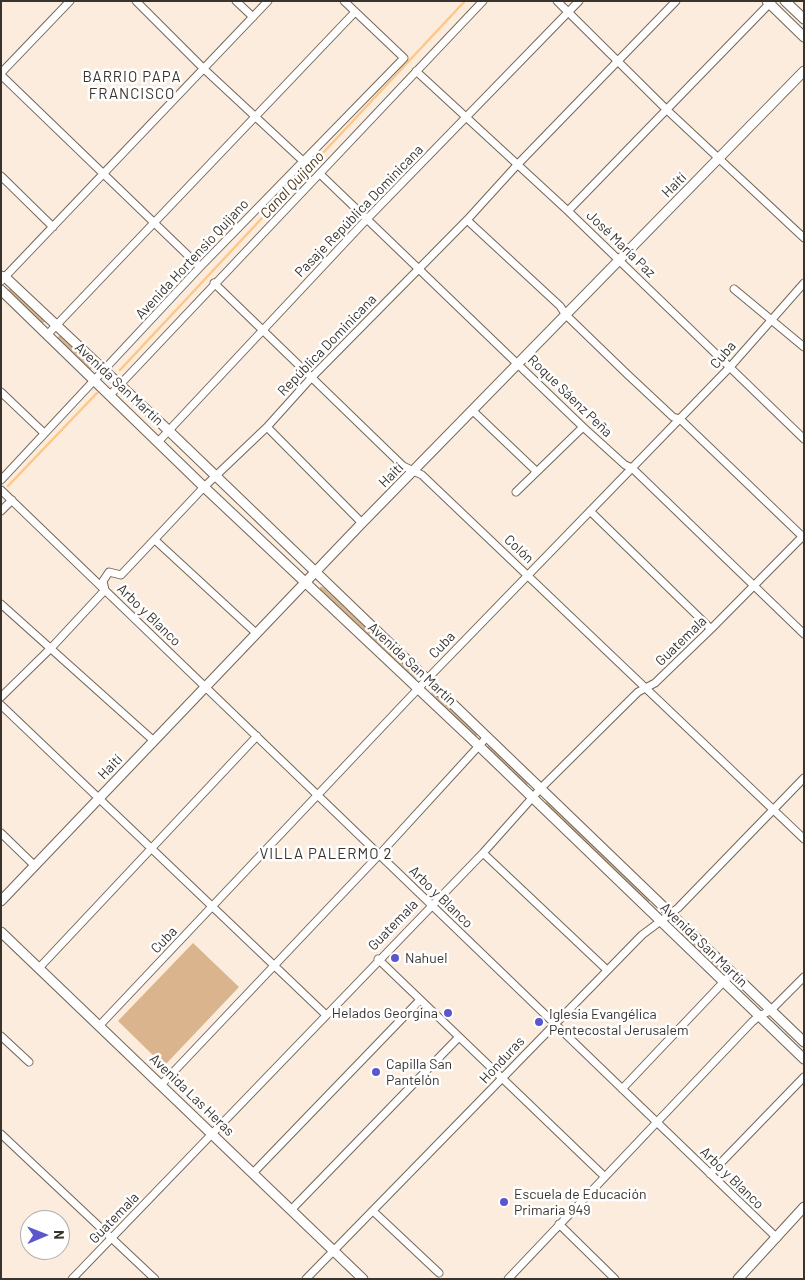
<!DOCTYPE html>
<html>
<head>
<meta charset="utf-8">
<style>
	body { margin:0 }
	#map { position:relative; width:805px; height:1280px; overflow:hidden; background:#fbecdd; font-family:Barlow,sans-serif }
	canvas { display:block }
	.frame { position:absolute; inset:0; border:2px solid #39332d; pointer-events:none }
	.north { position:absolute; left:20px; top:1210px; width:50px; height:50px; box-sizing:border-box; background:#fff; border:1px solid #b0adab; border-radius:50%; rotate:89deg; font-size:14px; font-weight:700; line-height:20px; text-align:center; color:#39332d }
	.north::after { content:''; display:block; margin:auto; width:18px; height:22px; background:#5956ce; clip-path:polygon(50% 0,100% 100%,50% 72%,0 100%) }
</style>
</head>
<body>
<div id="map">
<canvas width="805" height="1280"></canvas>
<div class="frame"></div>
<div class="north">N</div>
</div>
<script>
const ctx = document.querySelector('canvas').getContext('2d');
ctx.lineJoin = 'round';
function fill(path, color) {
  ctx.fillStyle = color;
  ctx.fill(path, 'evenodd');
}
function shape(rows) {
  const path = new Path2D();
  for (const r of rows) {
    path.moveTo(r[0], r[1]);
    for (let i = 2; i < r.length; i += 2) path.lineTo(r[i], r[i + 1]);
  }
  return path;
}
function trace(path, color, width, dash) {
  ctx.strokeStyle = color;
  ctx.lineWidth = width;
  ctx.lineCap = dash ? 'butt' : 'round';
  ctx.setLineDash(dash || []);
  ctx.stroke(path);
}
function label(font, color, halo, rows, align = 'center') {
  ctx.font = font + ' Barlow,sans-serif';
  ctx.lineWidth = 5;
  ctx.setLineDash([]);
  ctx.textBaseline = 'middle';
  ctx.strokeStyle = halo;
  ctx.fillStyle = color;
  for (const [text, x, y, turn = 0] of rows) {
    ctx.save();
    ctx.translate(x, y);
    ctx.rotate((+turn || 0) * Math.PI / 180);
    ctx.textAlign = isNaN(turn) ? turn : align;
    if (halo) ctx.strokeText(text, 0, 0);
    ctx.fillText(text, 0, 0);
    ctx.restore();
  }
}
fill(shape([
	[11,287,46,320,42,324,7,291],
	[61,334,94,366,90,370,57,338],
	[320,587,323,587,417,675,416,679,413,679,320,591],
	[432,690,478,733,476,737,431,696],
	[488,745,528,782,527,786,486,748],
	[546,802,549,802,649,898,649,902,646,902,546,806],
	[679,927,722,968,721,972,677,931],
	[193,943,239,987,164,1066,118,1021]
]), '#d9b48d');
trace(shape([
	[120,370,465,1],
	[8,486,97,393]
]), '#ffc786', 2.5);
const minor = shape([
	[136,1,204,69,303,161],
	[236,1,253,17],
	[557,1,667,110,804,238],
	[416,71,568,211,804,439],
	[1,73,70,1],
	[1,75,200,267],
	[320,174,583,427,625,465,632,468,804,634],
	[1,176,53,227],
	[568,211,772,1],
	[467,220,560,306,566,315,627,374,673,417,680,419,804,538],
	[1,281,268,1],
	[214,283,403,466,422,475,804,839],
	[734,289,804,347],
	[47,335,355,12],
	[1,392,44,433],
	[111,394,483,1],
	[472,410,536,471],
	[267,427,362,523],
	[159,441,366,220,579,1],
	[1,480,200,267,404,58,344,1],
	[1,490,777,1238],
	[516,492,583,427],
	[1,511,12,500],
	[590,511,711,629],
	[155,540,257,634],
	[1,604,154,741],
	[1,697,52,647,105,590,103,581,109,572,121,575,204,487,267,427,312,377,467,220,517,165,676,1],
	[1,705,325,1014],
	[1,833,35,866],
	[483,853,607,970],
	[378,959,604,1176],
	[39,968,257,736],
	[99,1026,433,673,730,367,804,283],
	[1,1036,29,1062],
	[161,1085,379,855,487,737],
	[622,1089,732,973],
	[1,1134,155,1279],
	[253,1173,420,1000],
	[710,1174,804,1077],
	[291,1210,458,1038],
	[373,1211,439,1273],
	[559,1224,615,1279],
	[72,1279,483,853,541,788,638,692,655,683,711,629,804,535],
	[306,1279,642,935,678,908,804,778],
	[508,1279,752,1022,759,1016,770,1011,804,977]
]);
const tertiary = shape([
	[1,901,362,523,804,71]
]);
const secondary = shape([
	[767,1,804,37],
	[785,1,804,19],
	[1,276,5,277,168,430,804,1042],
	[1,290,204,487,479,746,804,1059],
	[1,932,363,1279],
	[738,1279,804,1207]
]);
trace(minor, '#726659', 9);
trace(tertiary, '#726659', 11);
trace(secondary, '#726659', 11);
trace(minor, '#fff', 7);
trace(tertiary, '#fff', 9);
trace(secondary, '#fff', 9);
for (const [x, y, r, color] of [
	[395,958,5,"#5956ce"],
	[448,1013,5,"#5956ce"],
	[539,1022,5,"#5956ce"],
	[376,1072,5,"#5956ce"],
	[504,1202,5,"#5956ce"]
]) {
  const dot = new Path2D();
  dot.arc(x, y, r, 0, 2 * Math.PI);
  ctx.fillStyle = color;
  ctx.fill(dot);
  trace(dot, '#fff', 2);
}
label('14px', '#39332d', '#fff', [
	["Haití",674,185,-45],
	["Pasaje República Dominicana",359,211,-46],
	["José María Paz",621,244,44],
	["Avenida Hortensio Quijano",192,259,-47],
	["República Dominicana",327,345,-46],
	["Cuba",723,355,-49],
	["Avenida San Martín",119,384,43],
	["Roque Sáenz Peña",570,396,44],
	["Haití",391,475,-45],
	["Colón",519,549,43],
	["Arbo y Blanco",149,615,44],
	["Guatemala",681,641,-44],
	["Cuba",442,645,-46],
	["Avenida San Martín",412,664,43],
	["Haití",110,767,-46],
	["Arbo y Blanco",441,897,44],
	["Guatemala",393,925,-46],
	["Cuba",164,940,-46],
	["Avenida San Martín",704,945,44],
	["Honduras",502,1060,-47],
	["Avenida Las Heras",192,1095,44],
	["Arbo y Blanco",732,1178,44],
	["Guatemala",114,1218,-46]
]);
label('14px', '#39332d', '#fff', [
	["Nahuel",405,958],
	["Helados Georgina",438,1013,"right"],
	["Iglesia Evangélica",549,1014],
	["Pentecostal Jerusalem",549,1030],
	["Capilla San",386,1064],
	["Pantelón",386,1080],
	["Escuela de Educación",514,1194],
	["Primaria 949",514,1210]
], 'left');
ctx.letterSpacing = '1px';
label('15px', '#39332d', '#fff', [
	["BARRIO PAPA",132,77],
	["FRANCISCO",132,94],
	["VILLA PALERMO 2",326,854]
]);
ctx.letterSpacing = '0px';
label('italic 15px', '#4e371b', '#fff', [
	["Canal Quijano",292,185,-47]
]);
</script>
</body>
</html>
